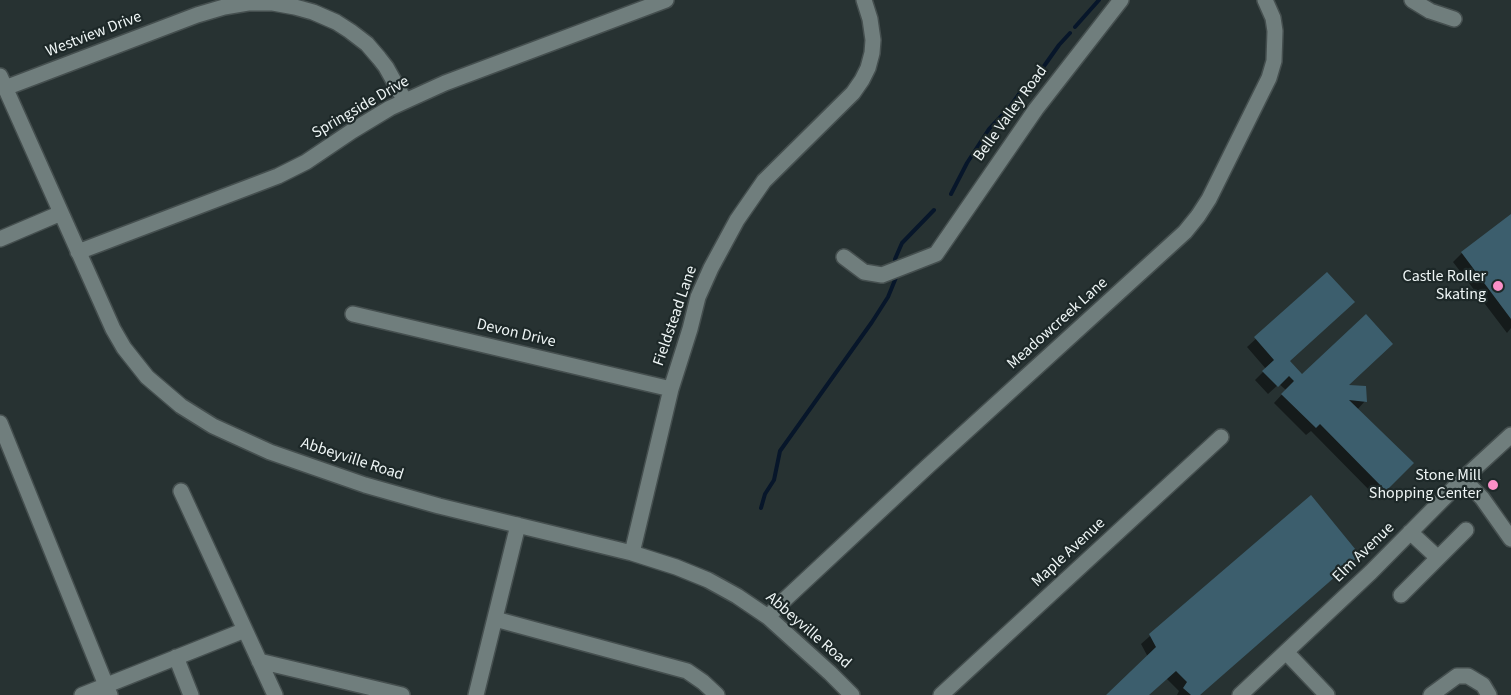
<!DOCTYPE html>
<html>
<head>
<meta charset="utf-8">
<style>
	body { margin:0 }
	canvas { display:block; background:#273232 }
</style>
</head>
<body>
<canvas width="1511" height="695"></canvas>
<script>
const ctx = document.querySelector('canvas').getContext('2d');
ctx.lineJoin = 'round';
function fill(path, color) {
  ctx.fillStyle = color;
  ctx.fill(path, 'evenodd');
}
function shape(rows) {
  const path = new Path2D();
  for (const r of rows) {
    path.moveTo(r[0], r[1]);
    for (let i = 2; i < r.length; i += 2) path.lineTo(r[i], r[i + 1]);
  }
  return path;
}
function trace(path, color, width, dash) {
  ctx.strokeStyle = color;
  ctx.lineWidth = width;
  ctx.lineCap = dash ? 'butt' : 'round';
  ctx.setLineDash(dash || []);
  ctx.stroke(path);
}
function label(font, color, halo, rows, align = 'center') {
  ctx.font = font + ' "Source Sans 3",sans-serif';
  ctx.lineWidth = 4.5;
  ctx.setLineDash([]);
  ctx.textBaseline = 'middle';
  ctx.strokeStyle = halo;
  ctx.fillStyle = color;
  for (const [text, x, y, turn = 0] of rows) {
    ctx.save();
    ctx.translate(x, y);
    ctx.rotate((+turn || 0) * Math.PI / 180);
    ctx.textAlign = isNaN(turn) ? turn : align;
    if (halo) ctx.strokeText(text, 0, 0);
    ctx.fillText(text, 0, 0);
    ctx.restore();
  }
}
fill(shape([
	[1511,216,1511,328,1507,333,1453,262,1462,253],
	[1327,274,1288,361,1302,376,1346,386,1365,401,1357,410,1412,463,1377,498,1311,431,1306,435,1274,403,1286,390,1279,384,1268,394,1255,380,1266,369,1247,347],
	[1311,497,1199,695,1177,695,1179,691,1166,678,1148,695,1108,695,1148,657,1141,644,1150,636]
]), '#0007');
trace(shape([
	[1075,27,1099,0],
	[1009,108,1022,90,1032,83,1059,45,1070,33],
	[951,194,967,163,989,129,1003,114],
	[896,265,895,259,902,243,934,210],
	[761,508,765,494,774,480,780,451,872,322,888,297,897,275]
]), '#07162a', 4);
fill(shape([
	[1511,214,1511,319,1461,252],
	[1327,272,1355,302,1290,361,1302,374,1366,314,1393,344,1349,385,1366,386,1367,402,1349,400,1414,463,1386,491,1320,424,1316,428,1281,394,1294,381,1289,376,1278,387,1262,371,1274,360,1254,337],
	[1311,495,1360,555,1200,695,1191,695,1183,688,1187,682,1176,671,1149,695,1106,695,1156,647,1149,634]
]), '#3c5e6d');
const minor = shape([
	[1412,0,1430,11,1454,19],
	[0,76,113,329,124,348,147,377,181,406,213,426,270,452,365,485,439,506,632,553,676,567,708,580,737,596,768,617,830,673,852,695],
	[5,88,197,15,224,7,248,3,273,3,295,7,313,12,336,22,350,31,367,44,379,58,386,67,405,101],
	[0,239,61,213],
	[78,252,278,176,306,162,352,131,390,108,445,83,666,0],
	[844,257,864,272,882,275,936,254,1036,109,1121,0],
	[353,314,671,389],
	[0,423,110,695],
	[1463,479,1482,498,1511,539],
	[181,491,275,695],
	[1410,532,1438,558],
	[632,553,671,389,690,329,698,297,711,268,737,220,764,181,853,93,862,80,868,68,872,53,873,40,870,19,864,0],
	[1401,595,1466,530],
	[768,617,780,604,927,467,1185,232,1198,216,1209,199,1269,78,1274,61,1275,31,1273,18,1265,0],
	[495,619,687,671,703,682,717,695],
	[1286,652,1327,695],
	[176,657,191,695],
	[259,661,402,695],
	[82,695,245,630],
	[476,695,518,525],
	[941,695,1221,437],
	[1240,695,1371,572,1463,479,1511,435],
	[1431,695,1457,676,1468,676,1483,685,1489,695]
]);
trace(minor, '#454f4f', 18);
trace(minor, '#707e7d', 15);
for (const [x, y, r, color] of [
	[1498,286,6,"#fa8fc7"],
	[1493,485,6,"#fa8fc7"]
]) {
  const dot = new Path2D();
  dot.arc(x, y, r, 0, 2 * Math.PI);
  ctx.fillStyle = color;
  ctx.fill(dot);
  trace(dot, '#1d2828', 2);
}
label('16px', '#eef5f5', '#1d2828', [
	["Westview Drive",94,35,-21],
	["Springside Drive",361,108,-30],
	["Belle Valley Road",1011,114,-54],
	["Fieldstead Lane",676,316,-71],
	["Meadowcreek Lane",1058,324,-42],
	["Devon Drive",516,334,13],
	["Abbeyville Road",352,460,18],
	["Maple Avenue",1069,553,-43],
	["Elm Avenue",1364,553,-44],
	["Abbeyville Road",808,631,41]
]);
label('16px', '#eef5f5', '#1d2828', [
	["Castle Roller",1486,277],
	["Skating",1486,295],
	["Stone Mill",1481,476],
	["Shopping Center",1481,494]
], 'right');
</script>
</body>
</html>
